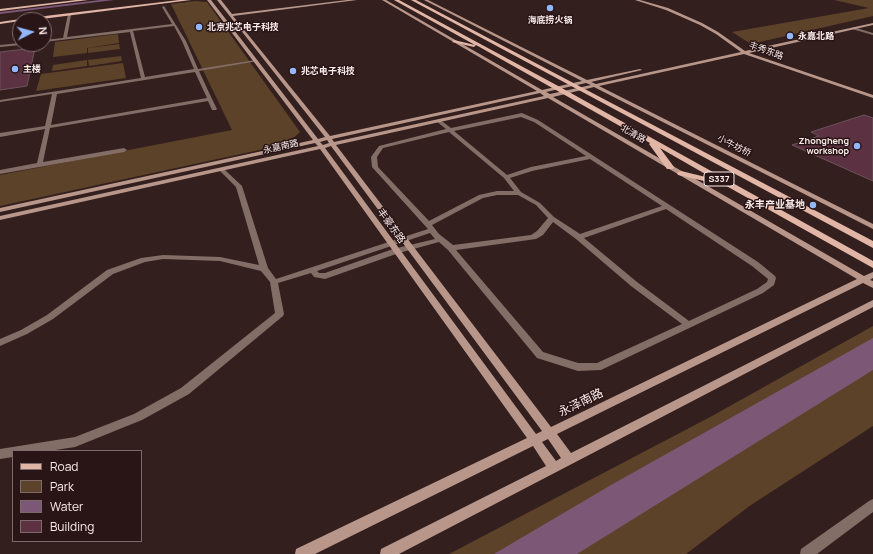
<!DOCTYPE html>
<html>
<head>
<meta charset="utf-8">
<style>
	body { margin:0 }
	#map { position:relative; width:873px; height:554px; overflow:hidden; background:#341f1f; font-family:Manrope,sans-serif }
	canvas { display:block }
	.legend { position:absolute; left:12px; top:450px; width:130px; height:92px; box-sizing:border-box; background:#291516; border:1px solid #7d6b6b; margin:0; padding:5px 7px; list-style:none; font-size:12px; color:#faebeb }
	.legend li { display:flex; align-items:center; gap:8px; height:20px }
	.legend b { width:20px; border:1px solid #7d6b6b }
	.north { position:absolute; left:12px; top:12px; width:40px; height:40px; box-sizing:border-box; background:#291516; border:1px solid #7d6b6b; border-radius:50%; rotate:84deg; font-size:11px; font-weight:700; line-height:16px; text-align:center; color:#faebeb }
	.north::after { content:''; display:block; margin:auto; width:14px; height:18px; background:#92b7fd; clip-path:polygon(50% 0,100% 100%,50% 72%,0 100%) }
</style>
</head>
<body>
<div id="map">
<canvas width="873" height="554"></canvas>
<ul class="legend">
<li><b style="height:5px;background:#e2b6a6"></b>Road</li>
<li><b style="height:11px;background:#5b4228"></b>Park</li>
<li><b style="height:11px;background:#7c5876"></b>Water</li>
<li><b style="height:11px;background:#5c3243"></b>Building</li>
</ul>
<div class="north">N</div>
</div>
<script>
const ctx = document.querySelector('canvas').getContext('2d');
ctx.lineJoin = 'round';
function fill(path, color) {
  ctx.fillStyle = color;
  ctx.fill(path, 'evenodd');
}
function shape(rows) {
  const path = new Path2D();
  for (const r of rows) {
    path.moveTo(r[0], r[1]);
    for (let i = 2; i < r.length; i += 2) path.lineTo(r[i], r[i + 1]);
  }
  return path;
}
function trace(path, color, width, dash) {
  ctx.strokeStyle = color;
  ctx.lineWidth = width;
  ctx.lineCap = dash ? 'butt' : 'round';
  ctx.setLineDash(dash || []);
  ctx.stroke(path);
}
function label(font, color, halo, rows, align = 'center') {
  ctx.font = font + ' Manrope,"Noto Sans SC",sans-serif';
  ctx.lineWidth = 3;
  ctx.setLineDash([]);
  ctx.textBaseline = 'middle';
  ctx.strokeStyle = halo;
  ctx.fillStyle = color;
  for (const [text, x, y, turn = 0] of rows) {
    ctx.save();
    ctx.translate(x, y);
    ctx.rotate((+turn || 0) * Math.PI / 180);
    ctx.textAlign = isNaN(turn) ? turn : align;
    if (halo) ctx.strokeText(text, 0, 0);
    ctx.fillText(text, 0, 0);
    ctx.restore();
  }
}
fill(shape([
	[834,0,873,0,873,16,751,44,732,32,869,8],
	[195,1,207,2,300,132,287,144,0,206,0,175,232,130,171,4],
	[118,34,119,43,87,48,87,53,53,57,55,42],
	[119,44,120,49,88,53,88,48],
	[121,56,122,61,89,66,88,60],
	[87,60,87,66,52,71,53,65],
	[123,63,126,78,36,91,41,74],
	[873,326,873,426,751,505,686,554,449,554,712,416]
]), '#5b4228');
fill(shape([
	[873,338,873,370,577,554,494,554,611,485]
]), '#7c5876');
fill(shape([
	[100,0,114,0,0,14,0,12,100,0]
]), '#7c5876');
const building = shape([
	[35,48,27,86,0,90,0,52,35,48],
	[864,115,873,118,873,181,792,145,819,136,811,132,864,115]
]);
fill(building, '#5c3243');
trace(building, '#6b535c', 1);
fill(shape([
	[164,6,186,41,198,69,256,60,258,61,199,71,212,99,217,109,216,110,212,110,208,101,50,128,43,162,124,148,127,150,124,152,0,174,0,170,37,163,45,129,0,137,0,133,45,126,52,94,0,102,0,100,141,78,130,32,44,42,44,40,63,38,68,14,71,15,67,37,172,24,162,7,164,6],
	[174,26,182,41,194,69,145,77,133,31,174,26],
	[195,72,207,98,51,125,57,94,195,72],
	[853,27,873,33,873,35,852,29,853,27],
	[20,43,21,45,0,47,0,45,20,43],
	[522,113,538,120,758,262,775,276,776,278,774,285,763,293,601,370,578,371,537,358,448,250,439,242,399,253,325,279,314,277,311,273,278,283,284,314,283,316,189,394,142,420,75,447,49,451,13,451,13,457,0,459,0,449,75,437,134,414,181,388,275,313,270,282,261,271,220,261,163,259,145,262,113,274,53,319,27,334,0,346,0,339,21,330,47,315,107,270,141,258,163,255,220,257,259,265,236,187,220,171,220,169,224,169,242,186,268,268,276,279,428,229,372,167,371,157,379,146,446,129,436,121,439,119,451,128,522,113],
	[521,117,534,122,586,156,531,167,507,175,454,131,521,117],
	[449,132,504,178,514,191,497,191,479,195,429,221,378,167,377,157,383,148,449,132],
	[590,159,662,206,580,234,554,217,540,203,521,192,510,178,532,171,590,159],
	[497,195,518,195,536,205,548,218,537,231,531,235,453,245,439,234,432,225,483,198,497,195],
	[666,209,752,266,768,279,767,282,757,289,689,321,637,282,584,238,666,209],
	[553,222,576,239,631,286,682,324,597,363,578,363,543,352,456,250,536,239,543,235,553,222],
	[430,233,435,239,393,249,325,273,319,273,317,271,430,233],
	[873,499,873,512,817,554,800,554,801,549,869,501,873,499]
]), '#826e66');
fill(shape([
	[207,0,211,0,318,139,325,137,217,0,221,0,232,14,347,0,357,0,233,16,330,136,537,91,382,0,386,0,542,90,582,81,424,0,428,0,587,80,640,69,642,70,591,82,596,84,741,52,716,34,700,25,666,10,635,0,640,0,668,8,702,23,718,32,745,51,873,23,873,25,749,53,873,95,873,98,744,54,599,86,873,224,873,229,594,87,553,97,864,276,873,272,873,278,870,280,873,281,873,288,863,283,557,434,571,453,873,300,873,307,399,554,380,554,381,549,546,466,533,446,315,554,295,554,296,549,527,438,320,149,0,220,0,216,318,146,315,143,0,212,0,208,313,140,207,0],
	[586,83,591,85,550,94,546,92,586,83],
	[540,93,544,96,334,142,332,139,540,93],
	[548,98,857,279,551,427,336,145,548,98],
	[327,140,329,143,323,145,320,142,327,140],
	[331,146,542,431,536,434,325,148,331,146],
	[548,439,561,458,556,461,542,442,548,439]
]), '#b8978a');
fill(shape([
	[76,0,88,0,0,11,0,9,76,0],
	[179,0,191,0,34,20,20,20,20,21,0,24,0,22,20,19,179,0],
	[394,0,399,0,560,87,873,261,873,268,721,183,717,184,678,175,677,173,681,171,714,179,660,148,674,167,673,169,667,169,649,144,650,143,476,45,474,47,452,42,454,40,475,45,394,0],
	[411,0,416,0,873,241,873,248,411,0]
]), '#e2b6a6');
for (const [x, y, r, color] of [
	[550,8,4,"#92b7fd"],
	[199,27,4,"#92b7fd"],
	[790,36,4,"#92b7fd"],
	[15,69,4,"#92b7fd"],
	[293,71,4,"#92b7fd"],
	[857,146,4,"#92b7fd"],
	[813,205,4,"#92b7fd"]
]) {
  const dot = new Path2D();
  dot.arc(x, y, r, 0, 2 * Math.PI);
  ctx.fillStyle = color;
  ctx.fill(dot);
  trace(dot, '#291516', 1.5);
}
label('bold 9px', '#faebeb', '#291516', [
	["海底捞火锅",550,20,"center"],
	["北京兆芯电子科技",207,27],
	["永嘉北路",798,36],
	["主楼",23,69],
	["兆芯电子科技",301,71],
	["Zhongheng",849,141,"right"],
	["workshop",849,151,"right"]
], 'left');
label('9px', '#faebeb', '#291516', [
	["丰秀东路",766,51,20],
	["北清路",633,134,30],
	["小牛坊桥",734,146,27],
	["永嘉南路",281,147,-13]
]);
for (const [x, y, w] of [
	[719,179,30]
]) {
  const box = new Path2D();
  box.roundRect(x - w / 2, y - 7, w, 14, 3);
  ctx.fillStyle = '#291516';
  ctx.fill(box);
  trace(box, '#faebeb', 1);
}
label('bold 9px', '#faebeb', null, [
	["S337",719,179]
]);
label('bold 10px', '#faebeb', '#291516', [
	["永丰产业基地",805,205]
], 'right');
label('10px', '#faebeb', '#291516', [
	["丰豪东路",391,226,54]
]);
label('12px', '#faebeb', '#291516', [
	["永泽南路",581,403,-26]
]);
</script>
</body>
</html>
